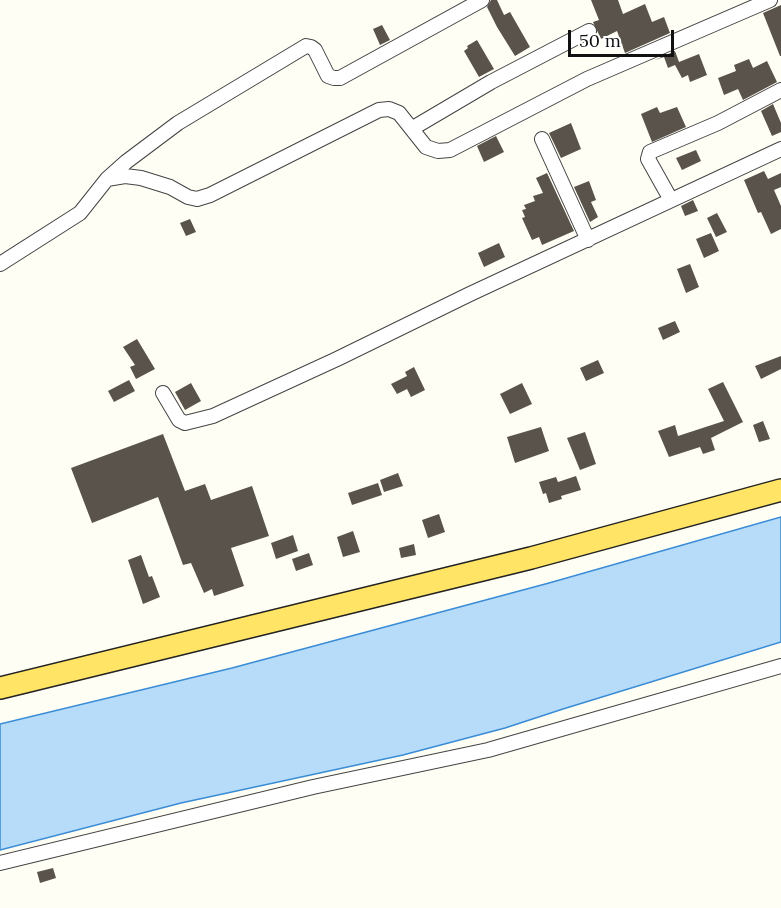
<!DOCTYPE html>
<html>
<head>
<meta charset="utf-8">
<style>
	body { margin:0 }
	#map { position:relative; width:781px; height:908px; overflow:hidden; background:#fffef5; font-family:Lora,serif }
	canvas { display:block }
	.scale { position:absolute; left:568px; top:30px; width:106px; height:27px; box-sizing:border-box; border:3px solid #111; border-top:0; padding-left:8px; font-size:18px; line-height:21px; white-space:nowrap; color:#111; -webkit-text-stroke:4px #fff; paint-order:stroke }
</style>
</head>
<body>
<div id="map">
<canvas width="781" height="908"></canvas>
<div class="scale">50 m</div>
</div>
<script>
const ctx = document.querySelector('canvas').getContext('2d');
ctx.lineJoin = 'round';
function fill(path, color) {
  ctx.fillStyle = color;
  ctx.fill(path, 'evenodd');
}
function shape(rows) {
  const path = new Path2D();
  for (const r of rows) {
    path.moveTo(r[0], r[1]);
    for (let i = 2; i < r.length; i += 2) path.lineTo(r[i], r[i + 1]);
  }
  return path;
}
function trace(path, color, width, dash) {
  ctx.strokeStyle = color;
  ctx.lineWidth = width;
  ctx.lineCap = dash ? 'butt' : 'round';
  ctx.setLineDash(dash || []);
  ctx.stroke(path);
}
const water = shape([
	[781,517,781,642,563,709,505,728,403,755,181,803,0,850,0,724,232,668,549,583,781,517]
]);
fill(water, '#b6dcfa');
trace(water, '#398cd5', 1.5);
fill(shape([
	[491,0,497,0,504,15,510,12,530,47,515,56,497,27,487,7],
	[591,0,618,0,623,14,645,4,652,22,664,17,670,33,625,53,617,31,601,39,593,22,599,20],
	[781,5,781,56,780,56,763,13],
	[382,25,390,40,380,45,373,29],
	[477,40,494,69,479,77,464,51,468,48,467,46],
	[675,51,679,62,699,54,707,75,690,82,688,75,682,78,675,65,668,68,664,57,655,60],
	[749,59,753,68,767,61,777,82,743,100,738,89,724,95,718,78,736,71,734,65],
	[773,104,781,123,781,132,772,136,761,111],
	[657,107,660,113,677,107,686,127,652,142,641,114],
	[571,123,581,149,561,158,549,133],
	[496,136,504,152,484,162,477,146],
	[696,150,701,161,682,170,676,158],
	[764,171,768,179,781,173,781,187,774,190,781,206,781,229,771,234,761,212,758,213,744,180],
	[547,173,574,231,542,245,539,237,532,240,522,218,525,217,522,210,526,209,524,205,535,201,533,196,543,193,536,178],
	[589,181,596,200,591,202,598,217,590,222,574,187],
	[693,200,698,211,685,216,681,206],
	[717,213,727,232,716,237,707,218],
	[190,219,196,232,186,236,180,223],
	[711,233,719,251,704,258,696,239],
	[499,243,505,257,484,267,478,253],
	[690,264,699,287,686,293,677,269],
	[675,321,680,332,663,340,658,328],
	[137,339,155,369,136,379,130,367,135,365,123,347],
	[781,356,781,369,761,379,755,366],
	[598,360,604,373,586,381,580,368],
	[414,367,425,390,411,397,407,389,397,394,391,384,407,376,405,372],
	[129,380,135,391,114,402,108,391],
	[723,382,743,422,711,438,715,450,703,454,700,447,669,457,658,431,675,425,678,436,724,421,708,389],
	[191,383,201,401,185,410,175,392],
	[522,383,532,404,510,414,500,394],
	[763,421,770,439,759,442,753,425],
	[541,427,549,451,515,463,507,437],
	[585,432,596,464,580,470,567,438],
	[163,434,185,491,205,484,211,500,252,486,269,536,231,548,244,586,214,596,212,589,204,593,191,563,183,565,158,497,92,523,71,468],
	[398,473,403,486,384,492,380,480],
	[576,476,581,490,561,496,562,499,549,503,546,493,543,494,539,482,556,477,558,482],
	[378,483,382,495,352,505,348,493],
	[439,514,445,532,428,538,422,520],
	[353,531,360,552,343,557,337,537],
	[293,535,298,551,276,559,271,543],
	[414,544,416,555,401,558,399,548],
	[309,553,313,565,296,571,292,559],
	[141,555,149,577,152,576,160,597,143,604,128,560],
	[53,868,56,878,40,883,37,872]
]), '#5a534c');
const minor = shape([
	[413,128,491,82,589,31],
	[542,139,588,240],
	[107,179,126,162,178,123,306,46,311,47,315,50,328,76,334,78,340,78,482,0],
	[671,200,648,159,650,152,718,123,781,90],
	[0,264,80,213,107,179,125,176,141,178,170,187,188,197,197,199,210,195,379,110,389,109,399,113,426,147,438,151,450,150,587,79,770,0],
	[163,393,179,420,185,423,213,416,337,359,470,294,781,149],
	[0,863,313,787,488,750,781,666]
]);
const primary = shape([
	[0,688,531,558,781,490]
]);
trace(minor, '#444', 16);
trace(primary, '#222', 24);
trace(minor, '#fff', 14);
trace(primary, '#ffe465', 21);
</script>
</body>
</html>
